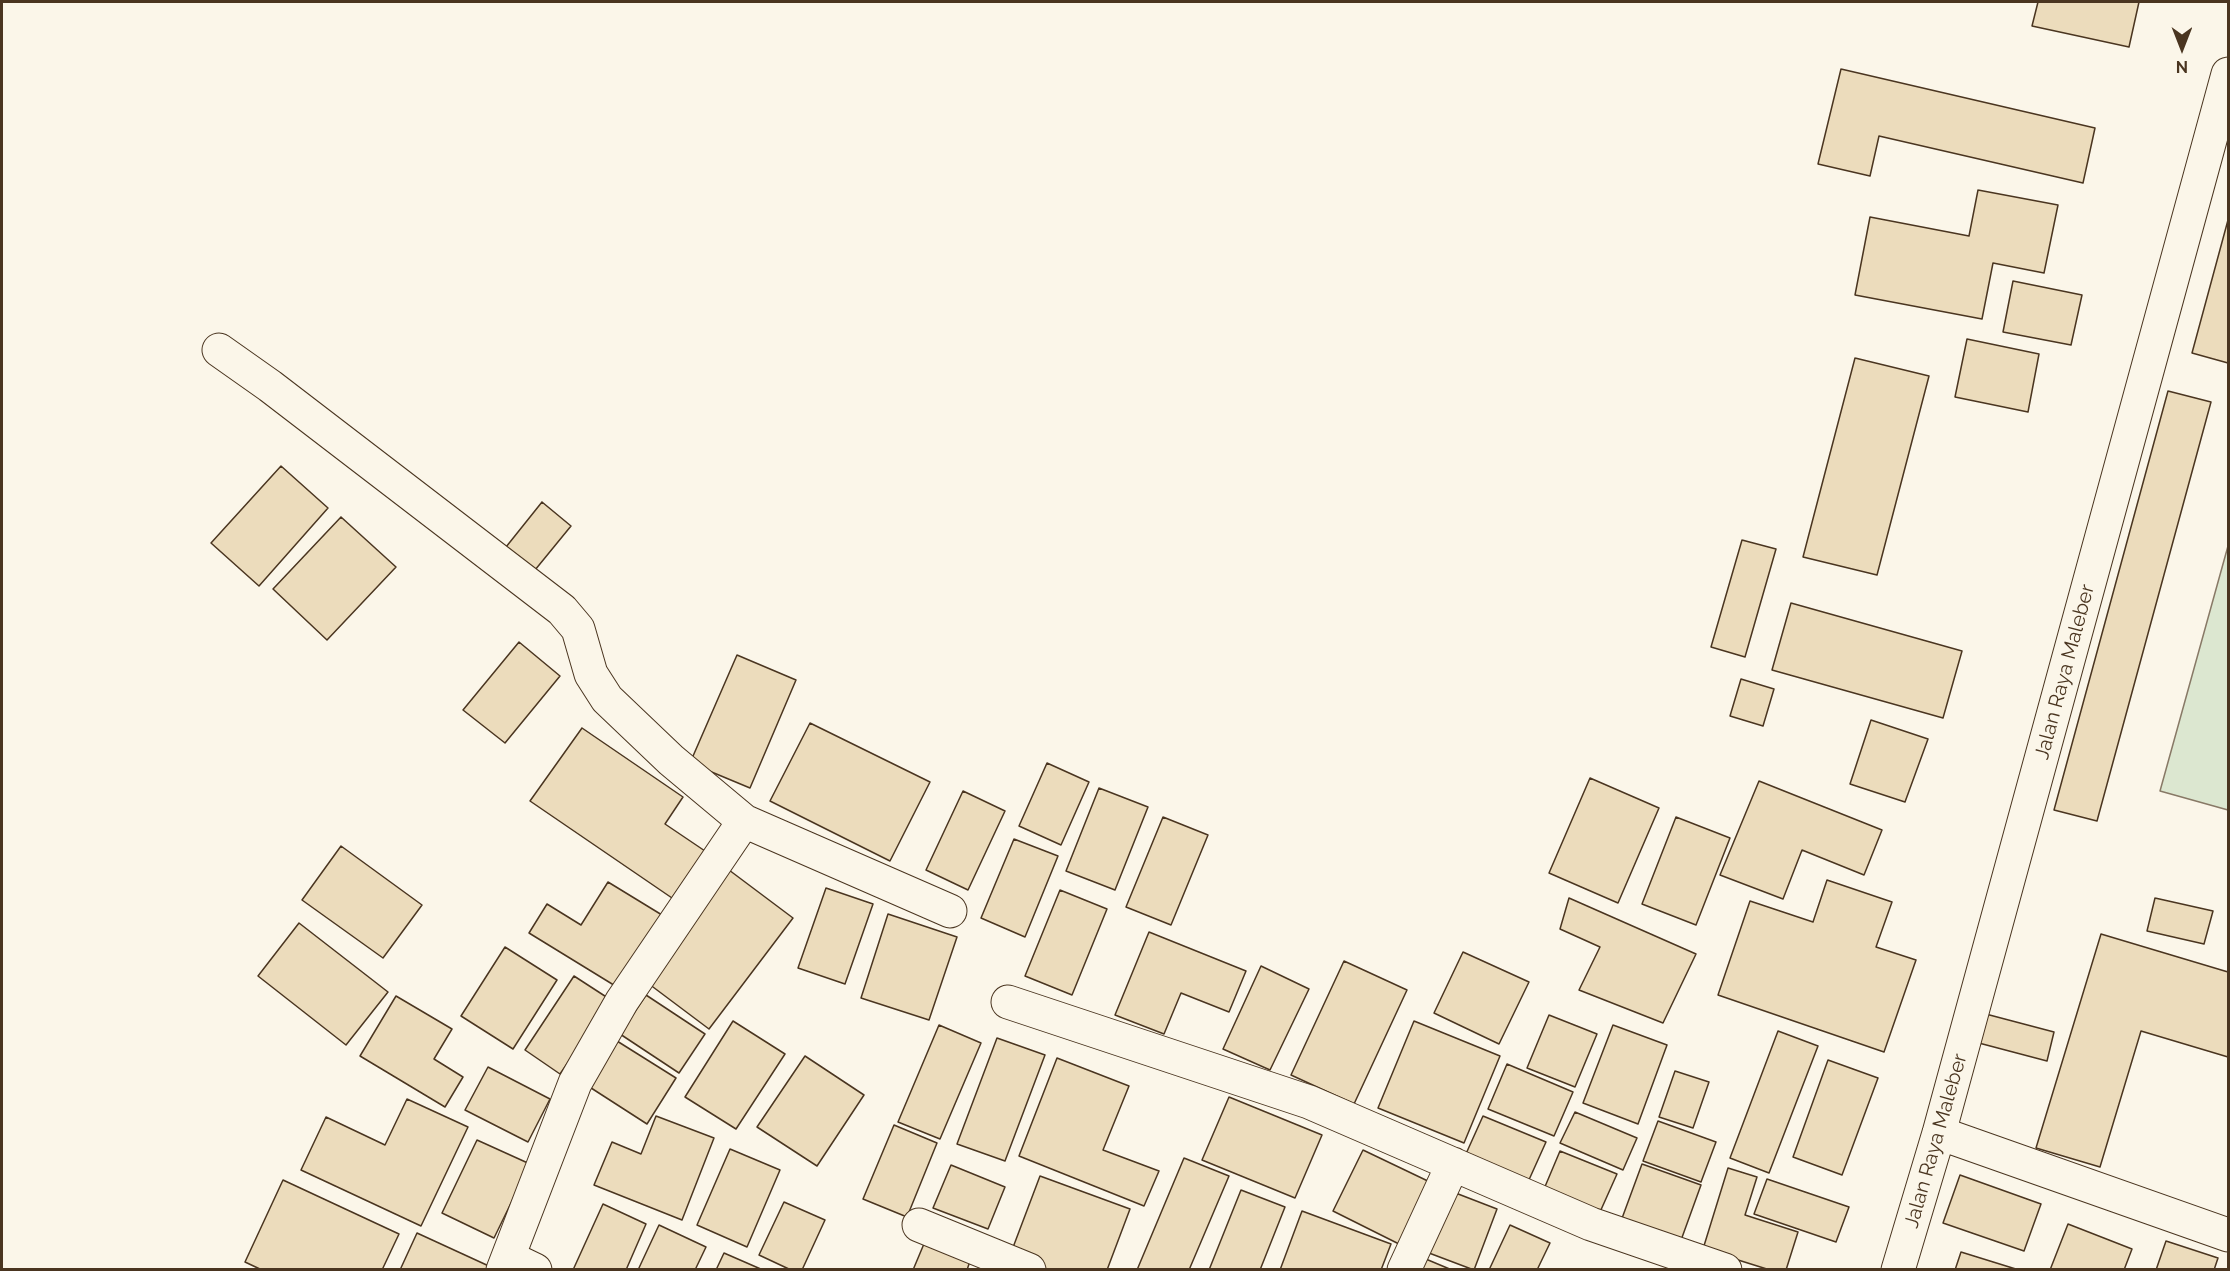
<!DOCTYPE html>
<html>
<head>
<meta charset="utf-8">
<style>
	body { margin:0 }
	#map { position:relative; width:2230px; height:1271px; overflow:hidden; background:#fbf6e9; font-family:Raleway,sans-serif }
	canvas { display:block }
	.frame { position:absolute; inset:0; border:3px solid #4a3520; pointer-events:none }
	.north { position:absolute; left:2152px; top:18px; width:60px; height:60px; -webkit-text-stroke:4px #fbf6e9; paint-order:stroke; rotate:180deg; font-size:16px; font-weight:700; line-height:24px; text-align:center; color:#4a3520 }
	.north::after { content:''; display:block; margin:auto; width:21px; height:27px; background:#4a3520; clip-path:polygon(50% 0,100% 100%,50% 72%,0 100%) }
</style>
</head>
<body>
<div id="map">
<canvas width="2230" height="1271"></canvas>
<div class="frame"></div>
<div class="north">N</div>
</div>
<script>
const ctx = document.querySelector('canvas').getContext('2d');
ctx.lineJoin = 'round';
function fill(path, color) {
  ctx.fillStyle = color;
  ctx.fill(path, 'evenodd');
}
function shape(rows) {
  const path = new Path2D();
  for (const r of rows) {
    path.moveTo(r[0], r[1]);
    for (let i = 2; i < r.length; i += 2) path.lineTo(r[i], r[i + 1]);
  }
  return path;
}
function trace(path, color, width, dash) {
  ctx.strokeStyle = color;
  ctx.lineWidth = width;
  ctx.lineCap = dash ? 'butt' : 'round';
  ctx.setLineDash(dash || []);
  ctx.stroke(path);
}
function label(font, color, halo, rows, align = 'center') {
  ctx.font = font + ' Raleway,sans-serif';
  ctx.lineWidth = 4.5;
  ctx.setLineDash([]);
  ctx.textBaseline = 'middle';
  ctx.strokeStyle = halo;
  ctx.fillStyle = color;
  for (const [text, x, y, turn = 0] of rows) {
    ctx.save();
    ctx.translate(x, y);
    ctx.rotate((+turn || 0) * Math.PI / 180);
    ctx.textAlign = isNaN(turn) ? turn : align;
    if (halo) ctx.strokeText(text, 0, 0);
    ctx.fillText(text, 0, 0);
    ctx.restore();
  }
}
const green = shape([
	[2228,546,2228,810,2160,791,2228,546]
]);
fill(green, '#dce7d0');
trace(green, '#887966', 1.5);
const building = shape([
	[2038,2,2139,2,2129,47,2032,26,2038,2],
	[1841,69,2095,128,2083,183,1879,136,1870,176,1818,164,1841,69],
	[1978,190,2058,205,2044,273,1993,263,1982,319,1855,295,1870,217,1969,236,1978,190],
	[2228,220,2228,363,2192,353,2228,220],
	[2013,281,2082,295,2071,345,2003,332,2013,281],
	[1967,339,2039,354,2028,412,1955,397,1967,339],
	[1855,358,1929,376,1877,575,1803,557,1855,358],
	[2168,391,2211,402,2097,821,2054,810,2168,391],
	[281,466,328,508,259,586,211,543,281,466],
	[542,502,571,526,535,570,506,547,542,502],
	[341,517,396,567,327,640,273,589,341,517],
	[1742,540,1776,549,1745,657,1711,647,1742,540],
	[1791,603,1962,651,1943,718,1772,670,1791,603],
	[519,642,560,676,505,743,463,710,519,642],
	[737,655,796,680,750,788,690,763,737,655],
	[1741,679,1774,689,1763,726,1730,716,1741,679],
	[1871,720,1928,739,1905,802,1850,784,1871,720],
	[810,723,930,782,890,861,770,801,810,723],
	[582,728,683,797,665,824,705,851,672,898,530,801,582,728],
	[1047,763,1089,782,1061,845,1019,826,1047,763],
	[1590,778,1659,808,1618,903,1549,873,1590,778],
	[1759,781,1882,830,1864,875,1802,850,1783,899,1720,875,1759,781],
	[1099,788,1148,807,1115,890,1066,871,1099,788],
	[963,791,1005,811,968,890,926,870,963,791],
	[1163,817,1208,835,1171,925,1126,907,1163,817],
	[1676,817,1730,838,1696,925,1642,904,1676,817],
	[1014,839,1058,856,1025,937,981,918,1014,839],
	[341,846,422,905,383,958,302,900,341,846],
	[729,870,793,918,709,1029,645,981,729,870],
	[1827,880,1892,902,1876,947,1916,960,1884,1052,1718,995,1750,901,1813,922,1827,880],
	[608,882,662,915,617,987,529,933,547,904,581,925,608,882],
	[826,888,873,904,845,984,798,968,826,888],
	[1060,890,1107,909,1072,995,1025,976,1060,890],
	[1569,898,1696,954,1663,1023,1579,990,1600,947,1560,929,1569,898],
	[2155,898,2213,911,2204,944,2147,931,2155,898],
	[888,914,957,937,929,1020,861,998,888,914],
	[299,923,388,992,346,1045,258,976,299,923],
	[1149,932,1246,971,1229,1012,1181,993,1164,1034,1115,1015,1149,932],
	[2101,934,2228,972,2228,1057,2141,1031,2100,1167,2036,1148,2101,934],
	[505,947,557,980,513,1049,461,1016,505,947],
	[1463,952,1529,982,1499,1044,1434,1013,1463,952],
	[1344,961,1407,990,1354,1104,1291,1075,1344,961],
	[1261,966,1309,989,1270,1070,1223,1049,1261,966],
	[574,976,611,1000,560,1074,525,1050,574,976],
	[646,995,705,1034,679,1073,620,1034,646,995],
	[396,996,452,1029,434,1059,463,1077,445,1107,360,1056,396,996],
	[1982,1013,2054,1032,2047,1061,1975,1042,1982,1013],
	[1549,1015,1597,1034,1575,1087,1527,1068,1549,1015],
	[733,1021,785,1054,736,1129,685,1097,733,1021],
	[1414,1021,1500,1056,1464,1143,1378,1108,1414,1021],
	[939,1025,981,1043,940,1139,898,1122,939,1025],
	[1613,1025,1667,1045,1638,1124,1583,1103,1613,1025],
	[1778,1031,1818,1046,1769,1173,1730,1158,1778,1031],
	[997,1038,1045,1055,1005,1161,957,1144,997,1038],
	[617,1041,676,1078,647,1124,588,1086,617,1041],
	[805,1056,864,1095,817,1166,757,1127,805,1056],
	[1057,1058,1129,1086,1103,1150,1159,1171,1144,1206,1019,1156,1057,1058],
	[1828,1060,1878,1078,1842,1175,1793,1157,1828,1060],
	[1507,1064,1573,1092,1554,1136,1488,1109,1507,1064],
	[488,1067,550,1099,528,1142,465,1110,488,1067],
	[1675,1071,1709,1082,1693,1128,1659,1117,1675,1071],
	[1229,1097,1322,1135,1295,1198,1202,1160,1229,1097],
	[407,1099,468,1127,421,1226,301,1170,326,1117,385,1145,407,1099],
	[1575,1112,1637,1138,1623,1170,1560,1143,1575,1112],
	[656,1116,714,1138,682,1220,594,1185,612,1142,641,1154,656,1116],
	[1483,1116,1546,1142,1528,1182,1465,1156,1483,1116],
	[1658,1121,1716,1142,1701,1182,1643,1161,1658,1121],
	[894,1125,937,1143,907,1217,863,1199,894,1125],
	[477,1140,530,1164,494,1238,442,1213,477,1140],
	[730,1149,780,1170,747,1247,697,1225,730,1149],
	[1363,1150,1432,1183,1401,1245,1333,1211,1363,1150],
	[1560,1151,1617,1174,1600,1212,1544,1189,1560,1151],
	[1184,1158,1229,1176,1189,1270,1137,1270,1184,1158],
	[1642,1164,1701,1185,1680,1243,1621,1221,1642,1164],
	[951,1165,1005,1187,988,1229,933,1208,951,1165],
	[1728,1168,1757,1177,1745,1215,1798,1232,1786,1270,1770,1270,1703,1249,1728,1168],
	[1960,1175,2041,1204,2024,1251,1943,1223,1960,1175],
	[1040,1176,1130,1209,1107,1270,1039,1270,1009,1258,1040,1176],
	[1767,1179,1849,1207,1836,1242,1754,1214,1767,1179],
	[283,1180,399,1234,382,1270,262,1270,245,1262,283,1180],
	[1241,1190,1285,1207,1260,1270,1209,1270,1241,1190],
	[1453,1192,1497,1209,1474,1270,1429,1253,1453,1192],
	[784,1202,825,1220,802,1270,791,1270,759,1255,784,1202],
	[603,1204,646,1224,626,1270,573,1270,603,1204],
	[1302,1211,1391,1244,1381,1270,1280,1270,1302,1211],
	[2068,1224,2132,1249,2124,1270,2050,1270,2068,1224],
	[659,1225,706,1247,695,1270,638,1270,659,1225],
	[1510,1225,1550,1243,1537,1270,1489,1270,1510,1225],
	[417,1233,491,1267,489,1270,400,1270,417,1233],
	[926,1239,971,1258,967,1270,913,1270,926,1239],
	[2166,1241,2218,1258,2214,1270,2156,1270,2166,1241],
	[1961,1252,2019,1270,1955,1270,1961,1252],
	[724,1253,763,1270,716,1270,724,1253],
	[1421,1257,1452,1270,1416,1270,1421,1257]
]);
fill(building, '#ecdcbc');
trace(building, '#4a3520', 1.5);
const minor = shape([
	[219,350,270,386,562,610,578,629,591,674,607,699,671,760,744,821,622,1001,575,1083,503,1270],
	[744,821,950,911],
	[1008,1002,1309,1102,1591,1224,1725,1270],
	[1939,1133,2228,1235],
	[919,1225,1029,1270],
	[508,1257,535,1270],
	[1404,1270,1453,1164],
	[1898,1270,1939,1133,2228,74]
]);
trace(minor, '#4a3520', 35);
trace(minor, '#fbf6e9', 33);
label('20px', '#4a3520', '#fbf6e9', [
	["Jalan Raya Maleber",2065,672,-75],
	["Jalan Raya Maleber",1936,1141,-74]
]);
</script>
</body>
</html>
